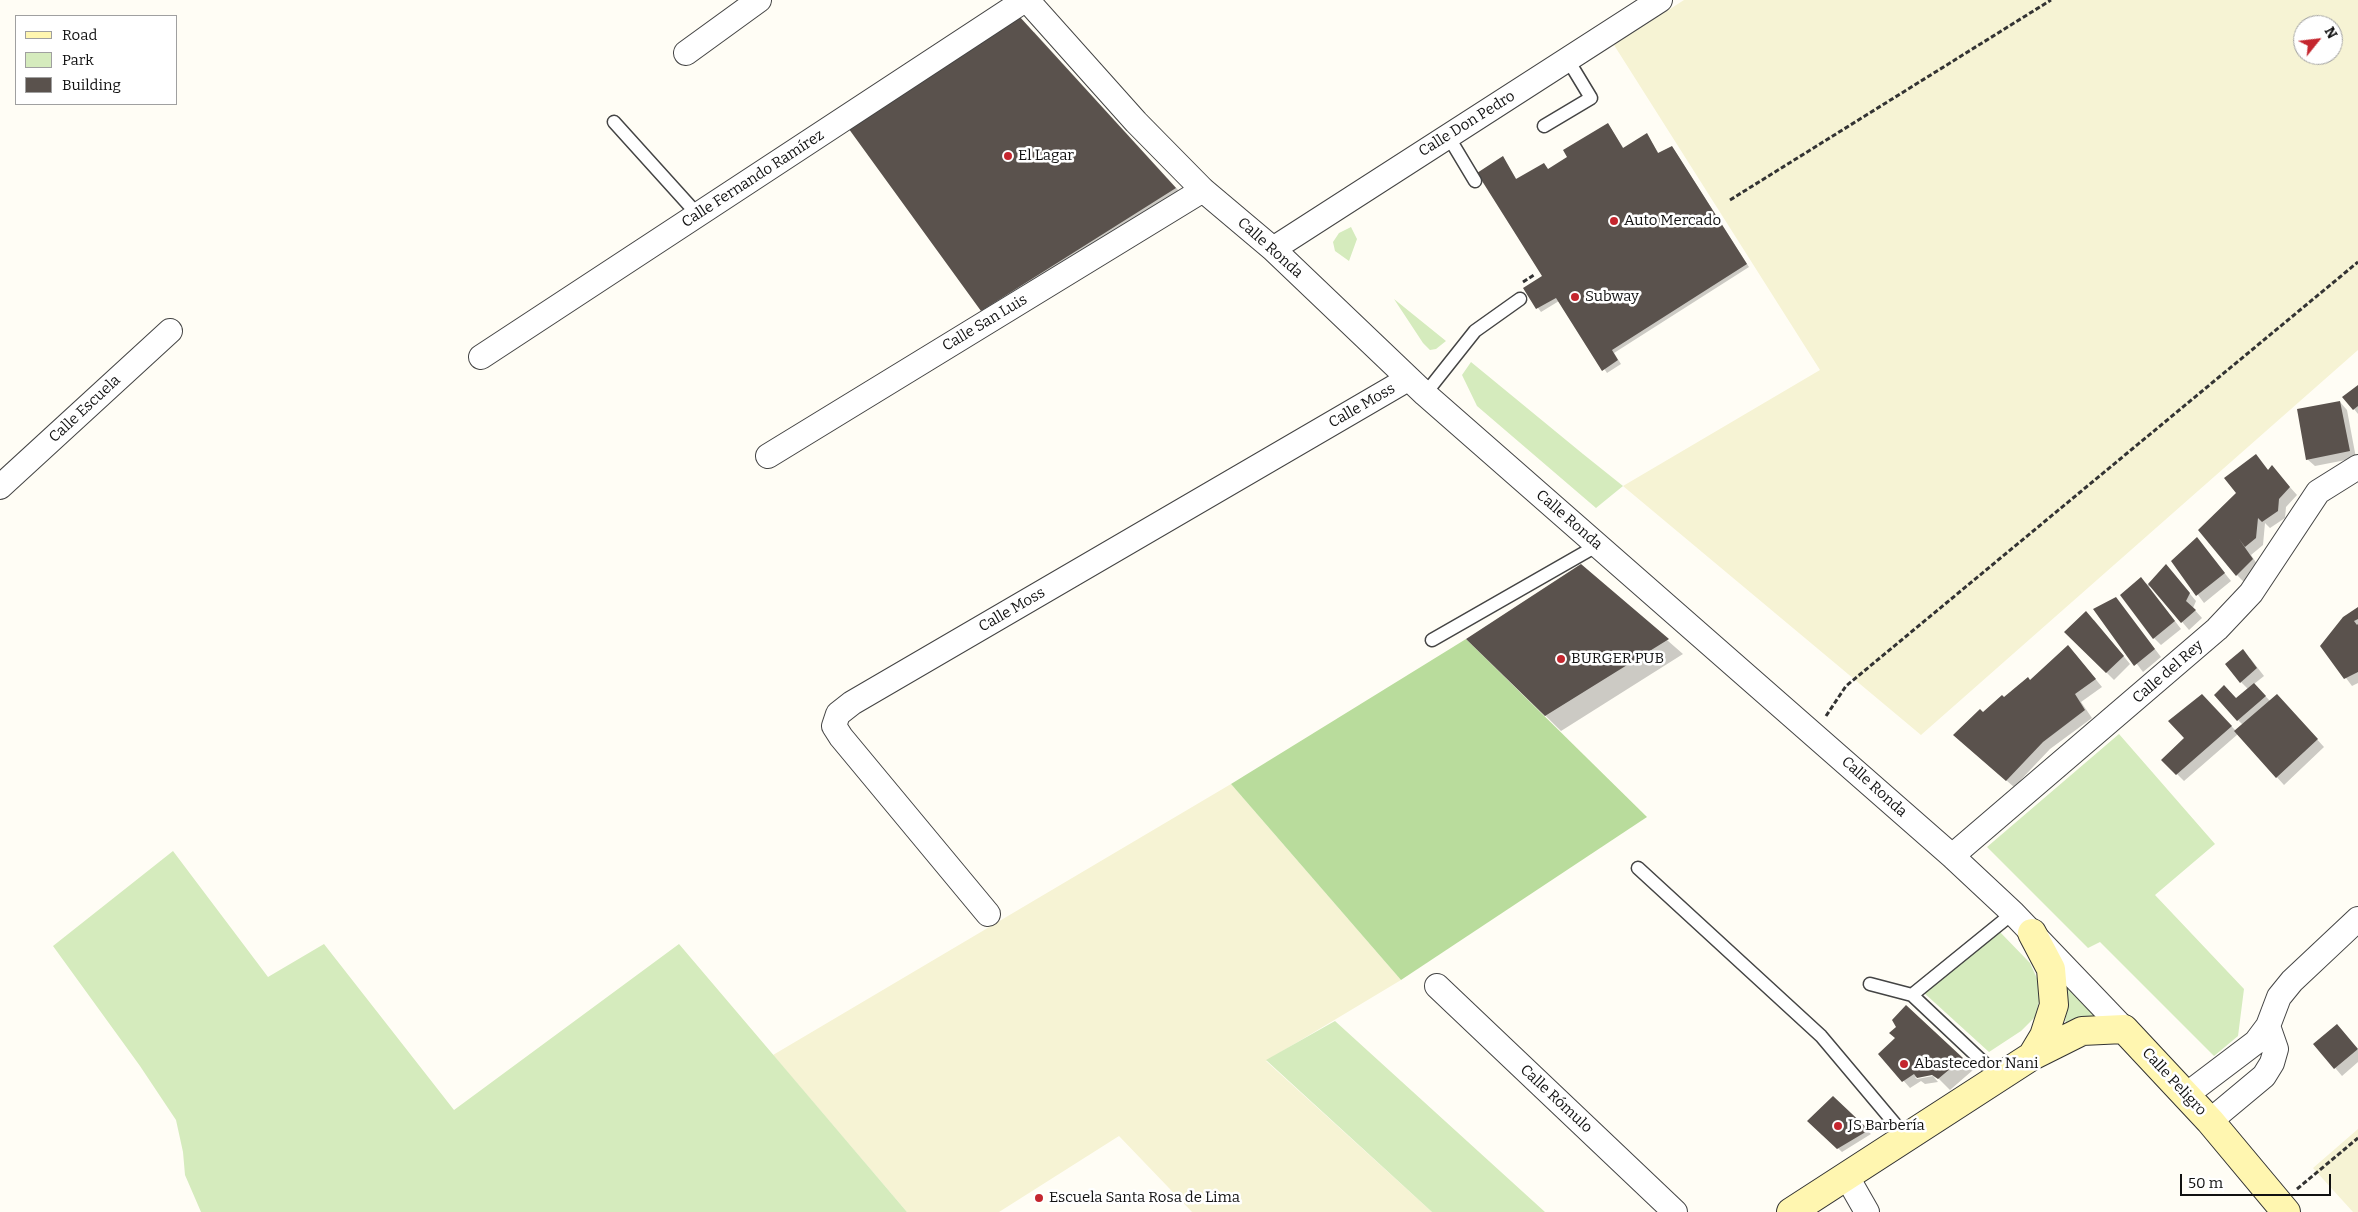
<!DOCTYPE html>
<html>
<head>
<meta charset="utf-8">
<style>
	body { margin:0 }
	#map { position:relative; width:2358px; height:1212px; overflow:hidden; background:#fffdf5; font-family:Bitter,serif }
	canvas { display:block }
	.legend { position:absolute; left:15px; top:15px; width:162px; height:90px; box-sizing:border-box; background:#fff; border:1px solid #a0a0a0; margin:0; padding:6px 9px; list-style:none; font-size:15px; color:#111 }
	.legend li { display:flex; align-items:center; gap:10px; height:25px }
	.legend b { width:25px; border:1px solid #a0a0a0 }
	.north { position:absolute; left:2293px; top:15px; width:50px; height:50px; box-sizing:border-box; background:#fff; border:1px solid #a0a0a0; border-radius:50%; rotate:61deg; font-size:14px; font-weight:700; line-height:20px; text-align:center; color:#111 }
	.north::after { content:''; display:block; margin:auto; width:18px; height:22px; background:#c4262e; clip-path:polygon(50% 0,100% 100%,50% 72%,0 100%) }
	.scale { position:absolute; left:2180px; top:1174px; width:151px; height:22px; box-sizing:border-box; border:2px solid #111; border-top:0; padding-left:6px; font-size:15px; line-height:18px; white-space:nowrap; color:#111; -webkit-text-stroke:4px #fff; paint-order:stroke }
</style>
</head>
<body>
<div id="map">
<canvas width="2358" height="1212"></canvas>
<ul class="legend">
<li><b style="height:6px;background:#fff6b0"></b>Road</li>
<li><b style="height:14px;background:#d5ebbd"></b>Park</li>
<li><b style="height:14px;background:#5a524d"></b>Building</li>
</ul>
<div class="north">N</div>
<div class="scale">50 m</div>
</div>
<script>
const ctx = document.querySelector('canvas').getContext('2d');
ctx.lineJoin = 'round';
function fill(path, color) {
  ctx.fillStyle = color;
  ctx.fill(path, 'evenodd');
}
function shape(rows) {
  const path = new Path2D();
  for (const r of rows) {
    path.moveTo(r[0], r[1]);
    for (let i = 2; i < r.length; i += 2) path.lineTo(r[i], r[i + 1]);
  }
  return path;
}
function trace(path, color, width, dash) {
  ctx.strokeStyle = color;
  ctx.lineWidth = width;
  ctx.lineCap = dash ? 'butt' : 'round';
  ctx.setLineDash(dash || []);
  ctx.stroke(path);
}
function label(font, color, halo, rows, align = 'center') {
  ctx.font = font + ' Bitter,serif';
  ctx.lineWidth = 5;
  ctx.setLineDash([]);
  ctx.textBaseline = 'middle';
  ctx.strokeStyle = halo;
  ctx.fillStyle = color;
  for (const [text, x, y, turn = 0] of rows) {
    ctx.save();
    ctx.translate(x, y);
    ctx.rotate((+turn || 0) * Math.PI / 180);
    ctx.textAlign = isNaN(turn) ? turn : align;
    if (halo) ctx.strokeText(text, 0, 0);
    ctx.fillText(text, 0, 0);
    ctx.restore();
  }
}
fill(shape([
	[1684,0,2358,0,2358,350,1921,735,1623,486,1820,370,1614,45],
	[2303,25,2333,25,2333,55,2303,55],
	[1231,784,1401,980,1266,1061,1432,1212,1192,1212,1119,1136,999,1212,907,1212,773,1055],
	[2358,1129,2358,1212,2353,1212,2313,1168]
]), '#f6f3d4');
fill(shape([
	[1351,227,1357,239,1349,261,1335,251,1333,242,1339,233],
	[1394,299,1446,341,1436,349,1430,350,1423,343],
	[1471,362,1583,454,1623,486,1596,508,1477,406,1462,375],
	[2119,734,2215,844,2155,895,2244,989,2238,1036,2214,1056,2100,942,2088,948,1987,847],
	[173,851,268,977,324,944,454,1110,679,944,907,1212,201,1212,185,1175,183,1152,176,1120,140,1066,53,946],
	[1998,930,2030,963,2040,985,2040,998,2035,1017,2021,1031,1989,1052,1923,992],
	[2066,972,2103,1010,2073,1027,2065,1021,2068,1005],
	[1335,1021,1545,1212,1432,1212,1266,1060]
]), '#d5ebbd');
fill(shape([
	[1466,639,1647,817,1401,980,1231,784]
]), '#b9dc9c');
fill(shape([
	[1034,32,1190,203,997,325,982,310],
	[1608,124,1624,149,1647,135,1659,154,1672,147,1675,151,1749,267,1614,353,1621,364,1607,373,1559,301,1541,312,1524,289,1544,276,1503,158,1517,180,1548,170,1569,158],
	[2358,387,2358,414,2354,409],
	[2340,402,2347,410,2356,458,2315,466,2307,459],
	[2256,456,2269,471,2272,467,2297,495,2286,507,2285,518,2270,528,2265,523,2263,545,2251,555,2259,567,2244,582,2237,575,2238,493],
	[2197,539,2231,581,2204,603,2173,561],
	[1581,565,1683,654,1561,731,1468,639],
	[2166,565,2196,601,2193,608,2202,618,2189,630,2151,585,2149,587,2181,629,2161,645,2154,638,2141,579,2148,585],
	[2116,598,2161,657,2143,672,2095,609],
	[2358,608,2358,683,2352,686,2322,646],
	[2094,620,2130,664,2114,680,2066,632],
	[2075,654,2102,687,2081,702,2092,718,2050,749,2014,787,1962,742,1983,714],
	[2250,658,2264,676,2254,684,2270,701,2284,703,2324,747,2284,785,2238,734,2184,781,2163,760,2186,739,2209,703,2236,731,2243,725,2238,720,2236,699,2248,689,2241,682],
	[2344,1033,2358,1050,2358,1062,2342,1076,2315,1044],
	[1880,1054,1962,1059,1973,1070,1950,1090,1935,1075,1938,1072,1915,1077,1917,1079,1933,1076,1938,1082,1925,1084,1921,1081,1910,1088],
	[1833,1098,1871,1134,1842,1152,1809,1121]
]), '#0003');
fill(shape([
	[1019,16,1176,188,981,311,846,125],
	[1608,123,1623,148,1647,133,1658,153,1672,146,1747,264,1612,350,1618,360,1602,371,1556,298,1536,309,1523,288,1542,276,1477,173,1503,156,1516,179,1544,163,1548,169,1567,157,1563,150],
	[2358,385,2358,406,2353,410,2342,397],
	[2340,401,2350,451,2306,460,2297,409],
	[2256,454,2268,470,2272,465,2290,487,2279,499,2278,511,2262,522,2258,518,2256,538,2245,547,2239,539,2253,559,2236,576,2198,530,2236,493,2224,478],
	[2197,537,2225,573,2196,596,2171,561],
	[1581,564,1669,639,1545,716,1466,639],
	[2166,564,2190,593,2186,601,2196,610,2181,623,2148,584],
	[2141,577,2175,621,2153,639,2120,595],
	[2116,597,2155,649,2134,666,2093,609],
	[2358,607,2358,619,2354,621,2357,625,2358,624,2358,672,2344,679,2320,646,2343,617],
	[2086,611,2124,656,2106,673,2064,632],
	[2068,645,2096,679,2075,694,2085,710,2043,742,2006,781,1953,735,1980,709,1983,712,2002,695,2004,697,2028,677,2030,680],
	[2243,649,2257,668,2240,683,2225,664],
	[2254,683,2266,696,2237,721,2214,695,2224,685,2236,698],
	[2202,694,2232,726,2176,775,2161,760,2184,738,2168,721],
	[2277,694,2318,739,2276,778,2234,731],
	[1906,1005,1963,1058,1938,1079,1932,1075,1917,1078,1914,1074,1902,1082,1878,1054,1895,1038,1889,1033,1896,1027,1892,1020],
	[2337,1024,2358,1049,2334,1069,2313,1044],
	[1833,1096,1869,1130,1837,1149,1807,1121]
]), '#5a524d');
const lane = shape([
	[614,122,698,215],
	[1544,126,1591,98,1568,60],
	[1448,136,1475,181],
	[1425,394,1475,331,1520,299],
	[1432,640,1598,545],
	[1638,868,1821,1036,1906,1137],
	[1870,984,1912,995],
	[1999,1077,1912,995,2013,913]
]);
const street = shape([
	[1027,0,1136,122,1203,190,1273,249,1425,394,1952,856,2013,913,2124,1029],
	[686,53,759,0],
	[1273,249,1660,0],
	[481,357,1025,0],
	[768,456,1203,190],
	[0,487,170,331],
	[1952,856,2217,629,2251,593,2318,492,2358,467],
	[988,914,841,737,834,726,838,714,852,703,1408,379],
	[1437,986,1675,1212],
	[2186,1095,2256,1042,2268,1026,2279,997,2292,981,2358,919],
	[2210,1121,2264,1076,2272,1063,2276,1049,2268,1026],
	[1847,1177,1867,1212]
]);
const secondary = shape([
	[2032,1056,2044,1036,2054,1005,2051,969,2032,933],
	[1791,1212,2032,1056,2082,1031,2124,1029,2210,1121,2286,1212]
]);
trace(lane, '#444', 15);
trace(street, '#444', 26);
trace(secondary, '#333', 30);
trace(shape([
	[1730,200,2051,0],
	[1523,282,1534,275],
	[1826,716,1846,686,2358,262],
	[2297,1189,2358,1138]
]), '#333', 3, [5, 2.5]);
trace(lane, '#fff', 12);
trace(street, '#fff', 24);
trace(secondary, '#fff6b0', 28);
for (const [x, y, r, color] of [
	[1008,156,5,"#c4262e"],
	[1614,221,5,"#c4262e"],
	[1575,297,5,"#c4262e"],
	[1561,659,5,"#c4262e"],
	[1904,1064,5,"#c4262e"],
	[1838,1126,5,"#c4262e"],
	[1039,1198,5,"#c4262e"]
]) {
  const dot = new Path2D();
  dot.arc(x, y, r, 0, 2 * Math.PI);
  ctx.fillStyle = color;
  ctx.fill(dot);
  trace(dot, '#fff', 2);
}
label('15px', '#111', '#fff', [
	["Calle Don Pedro",1467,124,-32],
	["Calle Fernando Ramírez",753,179,-33],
	["Calle Ronda",1270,248,42],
	["Calle San Luis",985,323,-31],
	["Calle Moss",1362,406,-30],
	["Calle Escuela",85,409,-43],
	["Calle Ronda",1569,520,41],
	["Calle Moss",1012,610,-30],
	["Calle del Rey",2168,672,-41],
	["Calle Ronda",1874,787,42],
	["Calle Peligro",2174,1082,47],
	["Calle Rómulo",1556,1099,43]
]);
label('15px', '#111', '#fff', [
	["El Lagar",1018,156],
	["Auto Mercado",1624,221],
	["Subway",1585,297],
	["BURGER PUB",1571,659],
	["Abastecedor Nani",1914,1064],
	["JS Barbería",1848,1126],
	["Escuela Santa Rosa de Lima",1049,1198]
], 'left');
</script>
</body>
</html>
